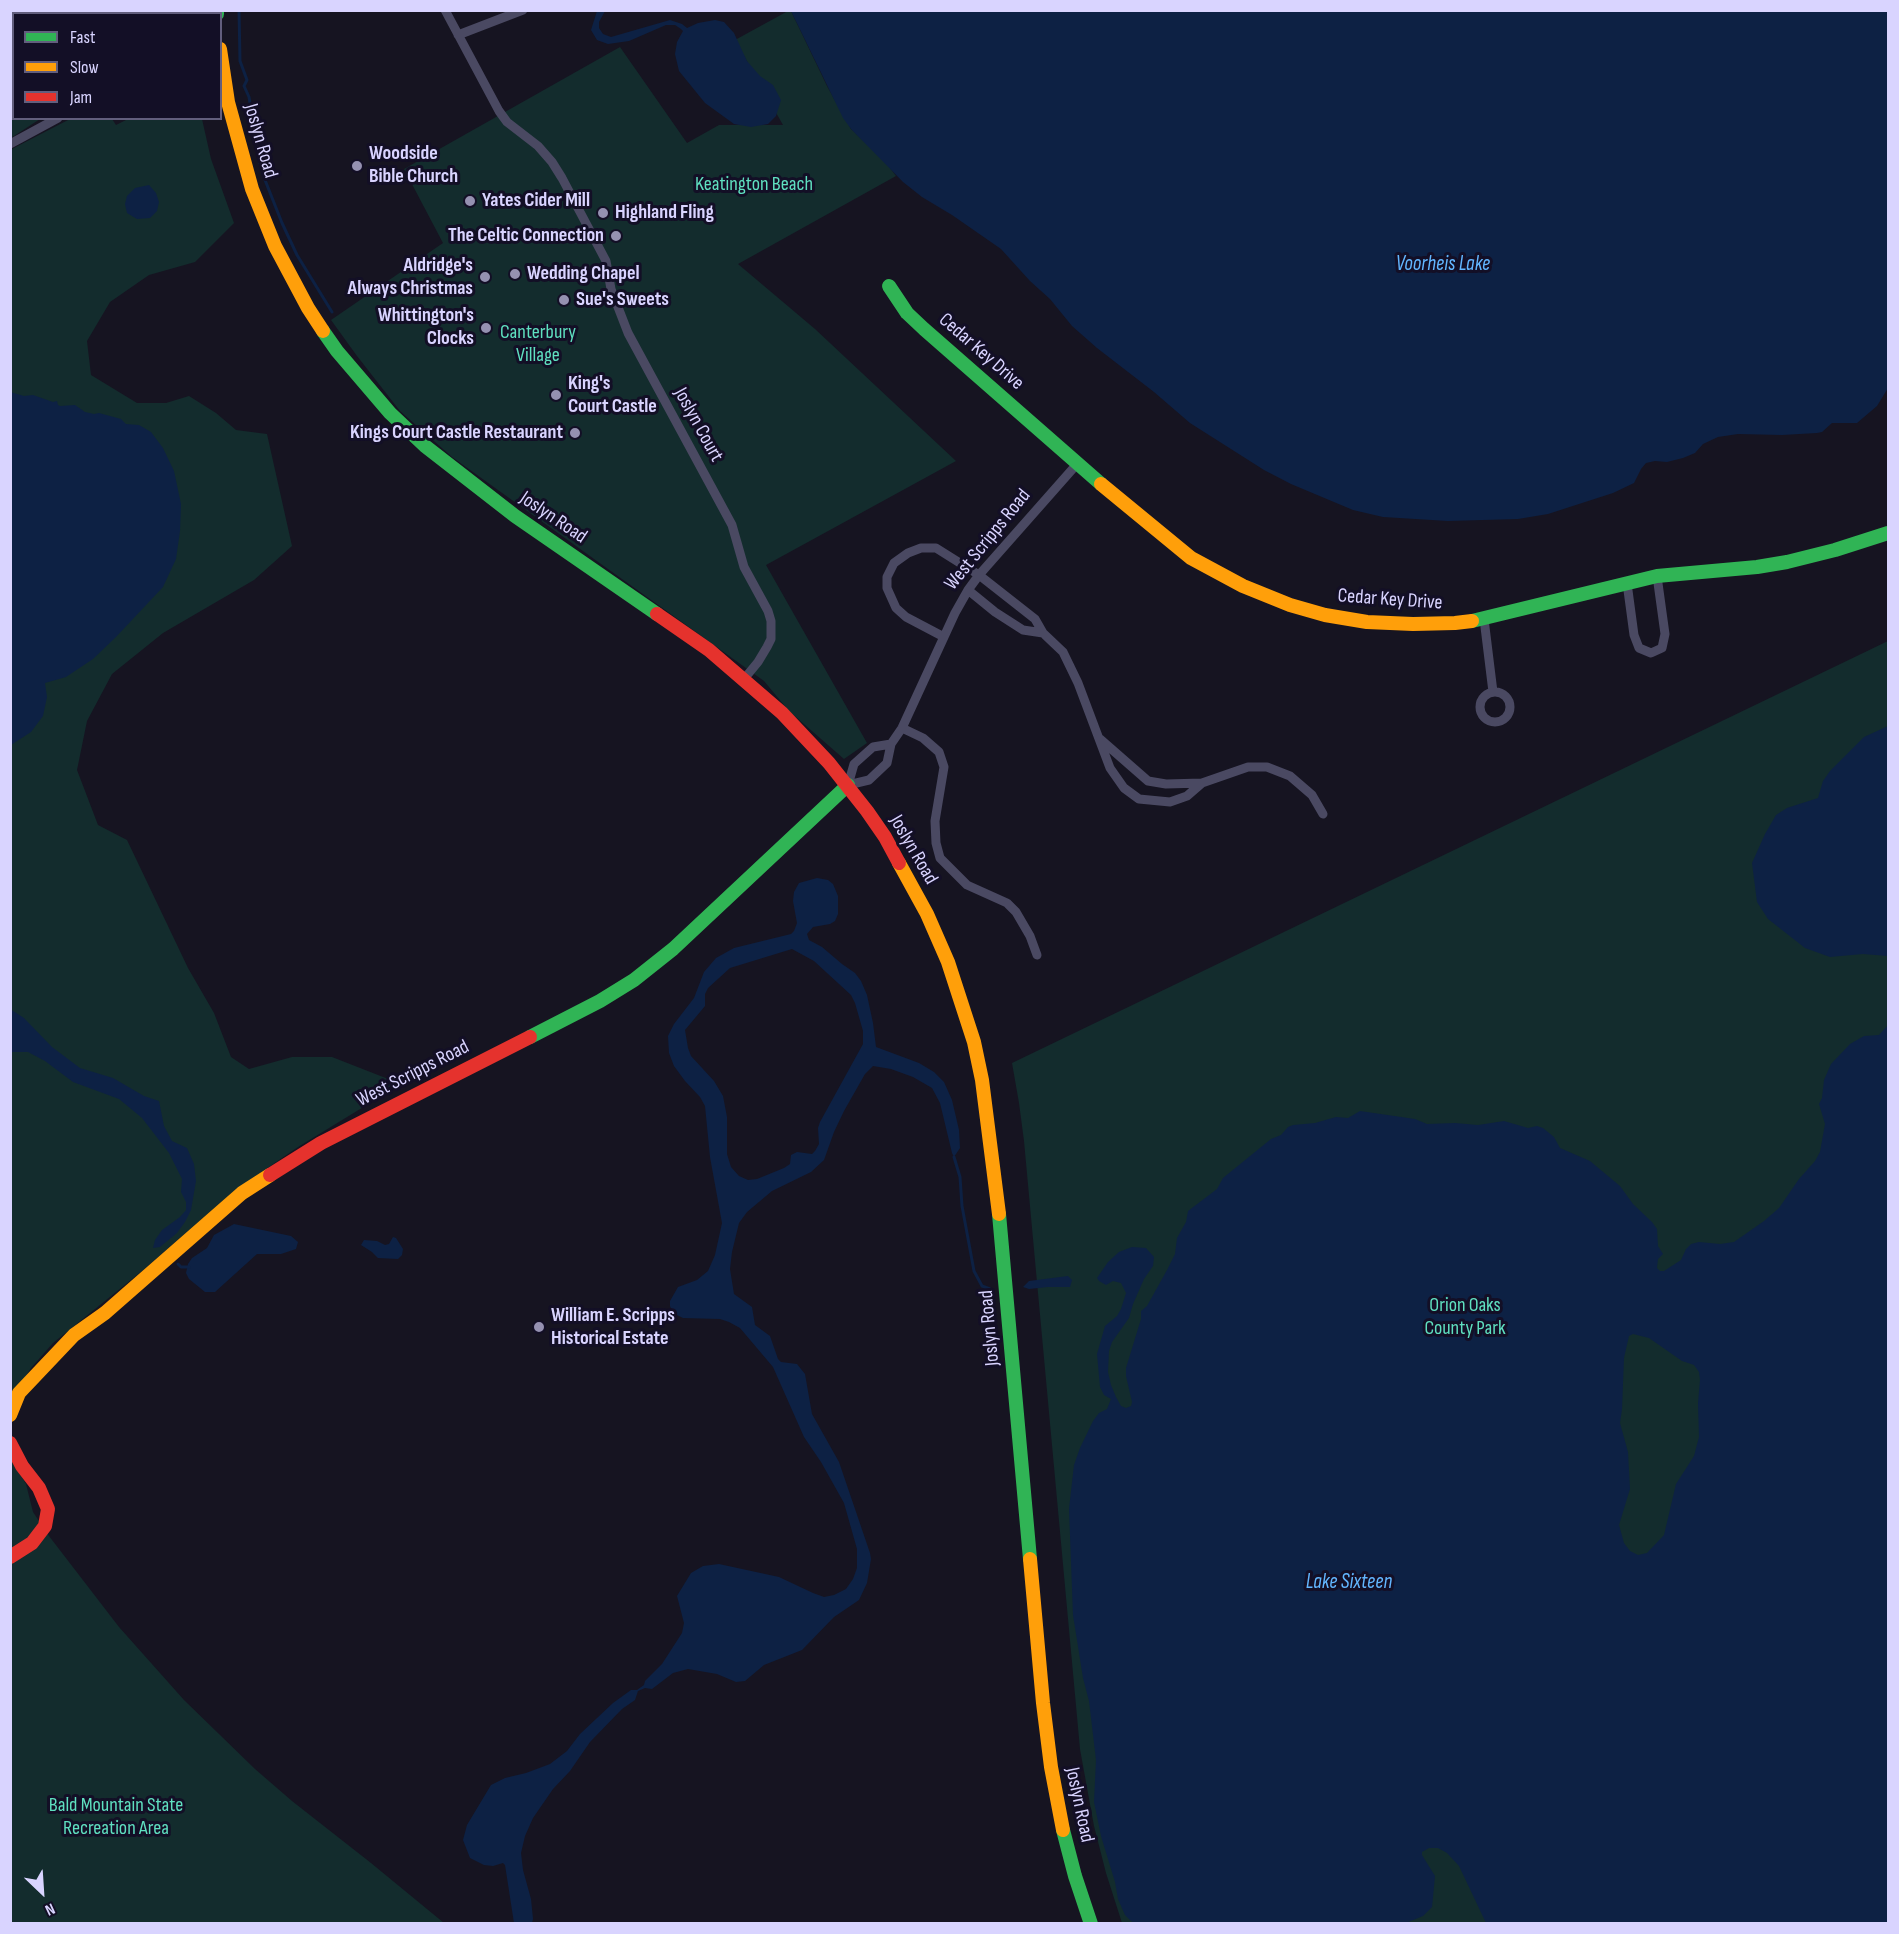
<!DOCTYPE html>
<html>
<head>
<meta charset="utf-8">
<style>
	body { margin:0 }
	#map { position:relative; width:1899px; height:1934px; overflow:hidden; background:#161421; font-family:"Sofia Sans Condensed",sans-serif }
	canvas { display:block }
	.frame { position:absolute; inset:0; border:12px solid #d9d4ff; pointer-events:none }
	.legend { position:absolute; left:12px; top:12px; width:210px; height:108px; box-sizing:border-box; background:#130f26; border:2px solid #625e7d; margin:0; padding:8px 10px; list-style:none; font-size:18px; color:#d9d4ff }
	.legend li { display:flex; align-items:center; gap:12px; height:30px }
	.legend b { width:30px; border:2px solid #625e7d }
	.north { position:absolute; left:12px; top:1862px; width:60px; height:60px; -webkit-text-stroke:4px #130f26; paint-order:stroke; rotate:155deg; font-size:16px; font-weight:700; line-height:24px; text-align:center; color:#d9d4ff }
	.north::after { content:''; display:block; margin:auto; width:21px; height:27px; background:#d9d4ff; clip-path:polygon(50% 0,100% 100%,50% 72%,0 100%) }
</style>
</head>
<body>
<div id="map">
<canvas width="1899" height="1934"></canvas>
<div class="frame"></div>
<ul class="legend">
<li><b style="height:8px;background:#30b455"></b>Fast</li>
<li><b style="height:8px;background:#ff9f0a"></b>Slow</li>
<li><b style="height:8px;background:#e5322d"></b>Jam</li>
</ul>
<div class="north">N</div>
</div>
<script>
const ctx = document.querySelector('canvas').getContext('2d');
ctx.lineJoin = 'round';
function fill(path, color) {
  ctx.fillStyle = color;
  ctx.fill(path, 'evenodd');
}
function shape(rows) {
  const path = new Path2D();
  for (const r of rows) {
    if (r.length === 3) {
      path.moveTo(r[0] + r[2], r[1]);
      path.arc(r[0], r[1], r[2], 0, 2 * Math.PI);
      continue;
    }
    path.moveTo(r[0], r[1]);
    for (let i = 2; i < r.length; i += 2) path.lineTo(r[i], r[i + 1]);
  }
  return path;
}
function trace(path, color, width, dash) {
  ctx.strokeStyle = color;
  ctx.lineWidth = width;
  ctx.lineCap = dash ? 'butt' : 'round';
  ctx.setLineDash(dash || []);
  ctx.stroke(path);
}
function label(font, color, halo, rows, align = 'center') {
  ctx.font = font + ' "Sofia Sans Condensed",sans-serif';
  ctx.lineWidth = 6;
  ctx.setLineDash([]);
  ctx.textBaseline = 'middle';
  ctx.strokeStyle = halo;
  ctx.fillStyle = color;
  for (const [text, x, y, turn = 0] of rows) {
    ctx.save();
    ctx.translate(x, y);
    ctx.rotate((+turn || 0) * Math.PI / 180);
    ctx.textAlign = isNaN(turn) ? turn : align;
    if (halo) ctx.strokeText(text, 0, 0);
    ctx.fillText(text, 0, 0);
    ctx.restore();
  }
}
fill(shape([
	[11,10,189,10,189,13,14,14,14,118,40,119,11,138],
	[788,11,791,11,827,86,851,129,884,160,896,176,738,264,815,329,956,461,766,565,867,743,844,759,789,711,764,681,452,457,400,411,357,356,331,320,443,243,404,169,620,47,687,143,719,125,783,125,735,40],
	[70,119,112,119,116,125,128,119,202,119,211,159,234,223,195,262,149,275,110,302,87,341,91,375,137,403,166,403,189,396,216,413,236,430,267,434,292,546,254,580,163,633,112,674,87,721,77,770,98,825,127,840,188,968,214,1013,231,1057,249,1069,292,1057,332,1057,401,1084,298,1147,234,1191,142,1271,53,1343,31,1368,10,1400,10,150],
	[1888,641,1888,1923,1122,1923,1106,1873,1094,1826,1080,1749,1024,1141,1019,1103,1012,1063],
	[10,1458,26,1484,33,1512,49,1536,119,1627,184,1700,255,1769,292,1801,371,1863,444,1923,11,1923]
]), '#132c2d');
fill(shape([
	[597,11,605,11,599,22,599,28,603,34,611,37,670,20,682,24,687,28,698,23,715,20,724,22,734,33,747,61,760,76,773,85,781,100,776,116,768,124,751,127,734,124,705,103,679,71,675,54,677,42,683,31,681,29,675,25,666,25,629,41,608,44,597,40,591,30],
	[791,11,1888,11,1888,388,1877,406,1857,423,1832,423,1822,432,1817,433,1782,435,1738,434,1718,437,1703,444,1695,453,1683,458,1667,462,1655,461,1646,463,1641,469,1634,483,1613,493,1548,514,1518,519,1448,521,1383,517,1353,510,1291,484,1264,470,1190,423,1154,392,1097,348,1072,326,1050,299,1030,281,1001,249,952,215,922,197,903,182,851,129,843,118],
	[149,185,156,193,159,202,157,211,150,218,137,219,127,213,125,204,127,196,135,188],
	[10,392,24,396,33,395,53,402,57,401,58,405,60,406,75,405,85,412,94,414,99,413,121,419,126,424,139,425,151,432,163,448,174,471,181,504,180,531,176,559,163,587,116,637,93,659,66,677,45,683,47,697,43,716,31,732,11,745],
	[1888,726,1888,956,1863,954,1830,957,1805,948,1768,919,1757,902,1752,863,1765,834,1776,815,1787,808,1818,798,1823,781,1830,771,1864,737],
	[817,878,828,880,833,884,838,896,838,914,835,921,830,924,813,927,807,934,809,940,822,947,842,964,855,973,861,981,867,995,873,1023,876,1047,919,1063,934,1072,944,1082,952,1100,959,1130,960,1148,954,1157,952,1153,940,1103,932,1088,913,1077,891,1069,873,1066,865,1074,844,1111,834,1132,824,1160,811,1172,772,1191,747,1212,739,1223,732,1252,730,1269,734,1294,752,1307,755,1325,770,1336,778,1359,781,1362,797,1364,805,1374,812,1414,839,1462,870,1553,871,1559,867,1583,859,1600,834,1617,802,1650,764,1665,745,1681,736,1682,717,1674,688,1669,673,1673,652,1689,645,1688,638,1691,635,1700,622,1709,590,1742,570,1771,553,1789,533,1818,525,1836,521,1853,523,1870,531,1899,533,1919,532,1923,514,1923,505,1865,503,1863,493,1866,484,1865,470,1858,463,1840,467,1825,491,1785,505,1778,526,1773,550,1764,567,1751,580,1734,613,1703,631,1690,637,1690,644,1685,645,1681,662,1664,682,1633,684,1623,677,1596,691,1573,703,1566,719,1564,779,1577,813,1593,824,1597,834,1595,846,1589,853,1579,857,1568,857,1549,844,1503,821,1462,804,1437,773,1367,740,1328,729,1322,720,1319,683,1318,673,1313,670,1306,670,1301,678,1287,697,1280,708,1271,715,1255,722,1223,710,1157,705,1106,700,1097,685,1081,674,1066,669,1053,668,1036,674,1024,694,998,704,972,716,958,734,948,791,934,794,931,797,923,793,901,794,892,799,883],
	[792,949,814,961,851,995,855,1003,863,1031,863,1044,820,1122,818,1128,819,1144,815,1151,812,1154,797,1152,791,1155,790,1164,784,1168,757,1179,748,1180,739,1176,731,1167,727,1154,727,1117,723,1096,714,1081,691,1056,688,1048,685,1030,705,1006,705,994,708,988,730,968],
	[10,1009,24,1018,52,1047,80,1068,113,1078,144,1096,159,1101,164,1126,172,1141,187,1148,194,1164,196,1181,191,1210,185,1222,177,1233,160,1247,153,1248,155,1240,162,1230,180,1217,186,1210,186,1202,181,1192,182,1179,169,1153,142,1118,119,1099,73,1082,45,1061,28,1052,11,1052],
	[1888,1025,1888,1923,1486,1923,1459,1866,1447,1853,1438,1848,1429,1848,1422,1852,1422,1855,1435,1876,1432,1907,1423,1916,1406,1923,1136,1924,1131,1921,1125,1915,1118,1899,1115,1882,1101,1836,1094,1802,1096,1760,1089,1701,1083,1678,1073,1615,1069,1509,1074,1465,1080,1448,1093,1421,1099,1413,1107,1409,1111,1399,1104,1395,1100,1387,1097,1354,1105,1326,1117,1316,1121,1309,1126,1293,1121,1283,1113,1281,1106,1285,1099,1281,1097,1278,1108,1262,1119,1252,1132,1247,1146,1248,1154,1257,1153,1266,1144,1279,1133,1304,1129,1318,1112,1342,1109,1351,1108,1372,1111,1385,1116,1397,1121,1406,1126,1408,1131,1406,1132,1402,1126,1376,1126,1368,1141,1319,1141,1311,1147,1306,1167,1270,1175,1254,1177,1238,1186,1222,1188,1211,1217,1189,1223,1178,1271,1139,1281,1135,1288,1127,1293,1125,1315,1123,1336,1117,1348,1118,1360,1111,1415,1119,1427,1124,1455,1123,1478,1125,1504,1121,1528,1128,1537,1126,1543,1128,1554,1137,1560,1148,1590,1161,1620,1186,1633,1204,1652,1222,1657,1229,1658,1246,1663,1254,1658,1259,1657,1268,1660,1271,1664,1271,1681,1260,1686,1249,1691,1244,1699,1242,1720,1244,1734,1242,1764,1221,1779,1208,1799,1179,1815,1161,1820,1152,1825,1124,1819,1104,1822,1098,1824,1080,1831,1064,1850,1044,1864,1036,1879,1035],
	[1633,1334,1649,1338,1682,1361,1694,1365,1699,1372,1700,1380,1698,1403,1699,1437,1694,1456,1676,1484,1664,1535,1647,1553,1638,1555,1630,1551,1624,1543,1619,1525,1630,1489,1628,1452,1620,1423,1622,1409,1624,1358,1629,1336],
	[234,1224,291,1236,298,1242,296,1249,281,1254,257,1254,215,1292,205,1292,189,1279,186,1273,188,1264,192,1258,207,1248,214,1235],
	[393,1237,396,1238,403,1249,402,1255,398,1259,378,1258,372,1252,361,1245,364,1240,377,1241,385,1245,389,1244],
	[1068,1276,1072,1280,1070,1287,1048,1287,1029,1289,1023,1287,1029,1281]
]), '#0d2144');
trace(shape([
	[196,10,197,14],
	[239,10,240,61,247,80,244,86,249,97,260,163,265,180,282,223,297,255,332,312],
	[954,1157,960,1177,962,1206,974,1271,982,1286,990,1289],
	[178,1264,181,1267,189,1267]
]), '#0d2144', 3);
trace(shape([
	[445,10,499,111,507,122,538,146,552,162,562,178,606,261,611,289,628,333,732,525,744,567,768,611,771,621,771,639,767,647,758,662,744,679],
	[458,35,523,10],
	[10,144,58,118],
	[1627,583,1634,635,1639,648,1651,653,1662,648,1665,634,1657,576],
	[968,590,995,612,1023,630,1043,633],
	[1484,619,1493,692],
	[944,637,906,617,896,608,887,588,887,577,894,563,908,553,921,548,936,548,979,575,1035,619,1043,633,1063,652,1078,683,1110,768,1124,788,1139,799,1170,802,1187,796,1202,783],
	[1495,707,15],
	[902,728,923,738,939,752,944,767,935,821,936,843,940,858,967,885,1007,903,1016,912,1030,936,1037,955],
	[1100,739,1148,781,1166,784,1202,783,1248,767,1267,767,1290,776,1312,795,1323,814],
	[848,785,869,780,887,763,891,744,902,728,955,613,968,590,979,575,1077,464],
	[848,785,854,764,873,747,891,744]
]), '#4a4962', 9);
trace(shape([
	[217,10,217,14],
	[889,286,907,313,924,329,1101,484],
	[323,331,337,351,390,413,425,446,515,516,657,614],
	[1472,621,1657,576,1757,567,1787,562,1835,550,1888,533],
	[530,1037,600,1001,634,980,673,949,848,785],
	[999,1214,1030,1559],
	[1063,1830,1075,1876,1091,1924]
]), '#30b455', 14);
trace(shape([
	[220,49,228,102,252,189,275,246,308,308,323,331],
	[1101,484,1191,558,1243,586,1290,605,1325,615,1367,622,1413,624,1455,623,1472,621],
	[899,863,927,914,948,962,974,1042,982,1080,999,1214],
	[10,1415,19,1393,74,1335,105,1313,242,1193,270,1175],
	[1030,1559,1043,1703,1051,1767,1063,1830]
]), '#ff9f0a', 14);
trace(shape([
	[657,614,709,650,782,713,829,763,867,811,885,837,899,863],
	[270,1175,321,1143,530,1037],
	[10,1443,22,1466,39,1488,48,1509,45,1526,32,1543,10,1557]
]), '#e5322d', 14);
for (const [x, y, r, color] of [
	[357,166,6,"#9591b1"],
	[470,201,6,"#9591b1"],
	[603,213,6,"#9591b1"],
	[616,236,6,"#9591b1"],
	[515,274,6,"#9591b1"],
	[485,277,6,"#9591b1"],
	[564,300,6,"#9591b1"],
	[486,328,6,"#9591b1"],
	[556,395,6,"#9591b1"],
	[575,433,6,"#9591b1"],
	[539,1327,6,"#9591b1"]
]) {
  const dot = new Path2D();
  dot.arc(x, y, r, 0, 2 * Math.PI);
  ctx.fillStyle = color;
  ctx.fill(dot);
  trace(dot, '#130f26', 2);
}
label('20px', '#d9d4ff', '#130f26', [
	["Joslyn Road",260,141,74],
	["Cedar Key Drive",981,352,41],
	["Joslyn Court",698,425,61],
	["Joslyn Road",553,518,34],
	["West Scripps Road",988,540,-51],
	["Cedar Key Drive",1390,600,4],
	["Joslyn Road",913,850,60],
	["West Scripps Road",413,1074,-27],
	["Joslyn Road",990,1328,-95],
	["Joslyn Road",1079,1805,78]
]);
label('bold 20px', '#d9d4ff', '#130f26', [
	["Woodside",369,154],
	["Bible Church",369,177],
	["Yates Cider Mill",482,201],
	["Highland Fling",615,213],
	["The Celtic Connection",604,236,"right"],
	["Aldridge's",473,266,"right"],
	["Always Christmas",473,289,"right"],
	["Wedding Chapel",527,274],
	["Sue's Sweets",576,300],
	["Whittington's",474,316,"right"],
	["Clocks",474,339,"right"],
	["King's",568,384],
	["Court Castle",568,407],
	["Kings Court Castle Restaurant",563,433,"right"],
	["William E. Scripps",551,1316],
	["Historical Estate",551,1339]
], 'left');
label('20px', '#5fe0c0', '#130f26', [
	["Keatington Beach",754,185],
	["Canterbury",538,333],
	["Village",538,356],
	["Orion Oaks",1465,1306],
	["County Park",1465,1329],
	["Bald Mountain State",116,1806],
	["Recreation Area",116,1829]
]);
label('italic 21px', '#62b6ff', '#130f26', [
	["Voorheis Lake",1443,265],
	["Lake Sixteen",1349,1583]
]);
</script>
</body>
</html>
